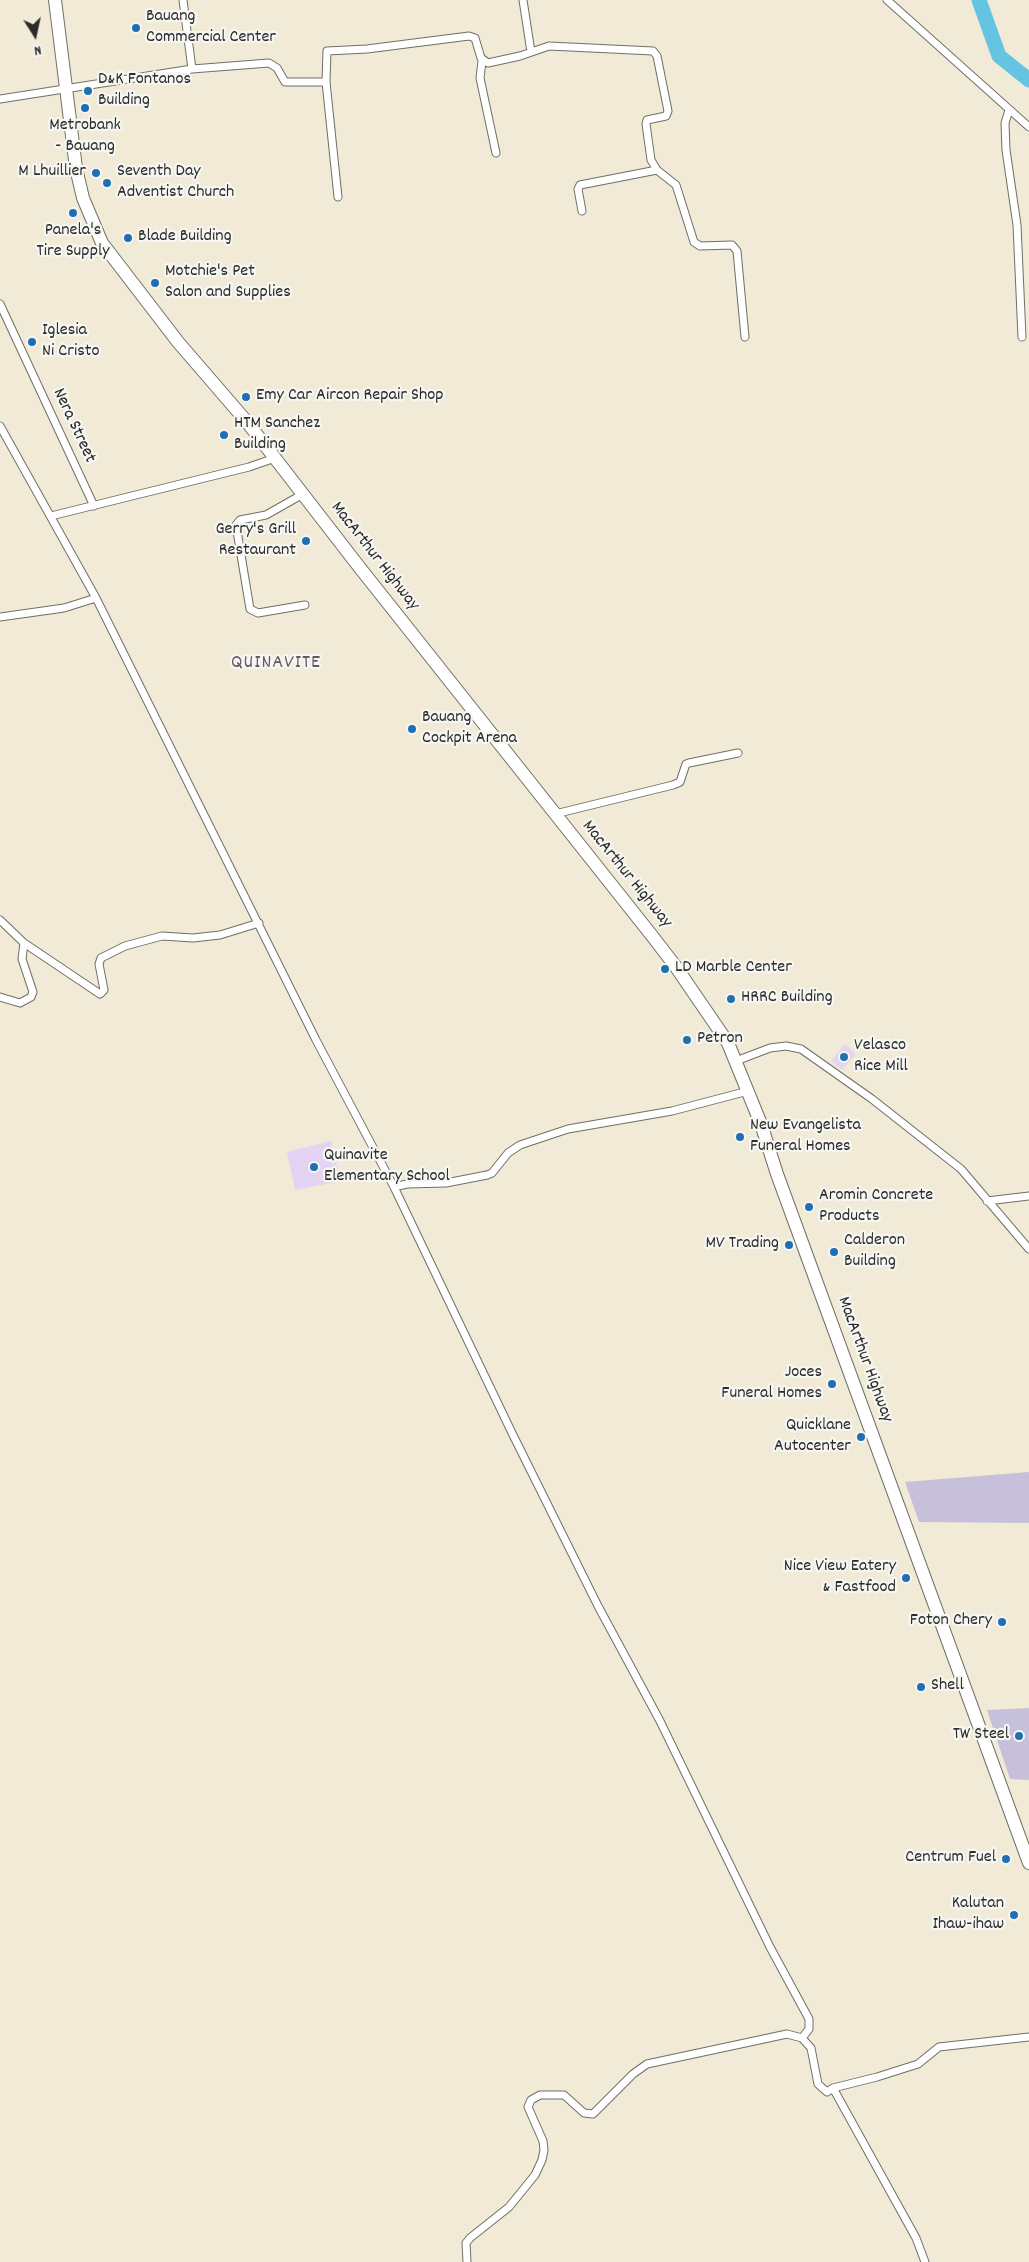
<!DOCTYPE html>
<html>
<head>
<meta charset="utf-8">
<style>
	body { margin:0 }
	#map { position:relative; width:1029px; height:2262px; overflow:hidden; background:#f0ead6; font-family:Dekko,sans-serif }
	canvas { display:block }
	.north { position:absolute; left:10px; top:10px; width:50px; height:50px; -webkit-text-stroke:4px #f6f6f2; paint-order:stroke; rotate:170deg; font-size:14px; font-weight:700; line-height:20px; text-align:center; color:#2b2b2b }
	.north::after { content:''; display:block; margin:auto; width:18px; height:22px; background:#2b2b2b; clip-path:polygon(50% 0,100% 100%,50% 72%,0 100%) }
</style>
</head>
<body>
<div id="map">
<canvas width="1029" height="2262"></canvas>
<div class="north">N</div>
</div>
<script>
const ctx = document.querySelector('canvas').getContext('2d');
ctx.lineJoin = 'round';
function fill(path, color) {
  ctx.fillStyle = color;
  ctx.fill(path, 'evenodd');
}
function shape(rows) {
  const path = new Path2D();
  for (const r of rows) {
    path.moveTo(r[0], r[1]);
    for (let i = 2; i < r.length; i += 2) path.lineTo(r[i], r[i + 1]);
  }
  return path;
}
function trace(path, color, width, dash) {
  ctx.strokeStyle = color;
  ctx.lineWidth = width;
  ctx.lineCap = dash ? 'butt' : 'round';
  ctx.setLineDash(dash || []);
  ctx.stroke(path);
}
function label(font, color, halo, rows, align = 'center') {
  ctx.font = font + ' Dekko,sans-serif';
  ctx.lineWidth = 4.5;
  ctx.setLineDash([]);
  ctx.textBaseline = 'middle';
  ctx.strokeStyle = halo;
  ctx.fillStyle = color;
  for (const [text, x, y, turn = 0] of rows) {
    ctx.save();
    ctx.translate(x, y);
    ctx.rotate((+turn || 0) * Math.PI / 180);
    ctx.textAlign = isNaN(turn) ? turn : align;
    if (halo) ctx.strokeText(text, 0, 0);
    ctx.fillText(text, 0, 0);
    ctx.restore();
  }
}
fill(shape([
	[845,1044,856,1054,842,1070,831,1061],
	[331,1141,341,1181,295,1190,287,1152]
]), '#e4d3f2');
fill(shape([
	[1029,1472,1029,1523,919,1522,905,1482],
	[1029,1708,1029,1780,1010,1779,987,1710]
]), '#c6c0da');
trace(shape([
	[979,0,999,56,1029,80]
]), '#64c4e2', 15);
const street = shape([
	[183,0,192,69],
	[523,0,531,52],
	[887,0,1029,127],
	[482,61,480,78,496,153],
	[0,99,192,69,269,63,277,68,285,82,326,82],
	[1009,110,1005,123,1006,150,1017,225,1022,337],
	[338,197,326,82,327,51,367,49,469,36,475,38,481,58,488,63,520,56,549,46,653,51,657,56,668,111,666,116,647,120,646,124,651,160,657,170,676,185,694,242,700,246,732,245,737,251,745,337],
	[582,211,578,189,580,185,657,170],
	[0,304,94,506],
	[0,426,96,598,316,1040,394,1187,513,1435,598,1606,660,1721,770,1947,809,2019,809,2029,802,2038],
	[303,494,266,515,240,520,236,525,250,609,258,613,305,605],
	[51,516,249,467,275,458],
	[0,617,64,608,96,598],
	[555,814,673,785,680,782,686,764,689,763,738,753],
	[0,920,24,943,100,994,104,990,99,964,101,958,125,946,162,936,193,938,220,935,259,923],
	[0,997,20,1003,31,997,33,992,22,959,24,943],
	[736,1061,770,1048,786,1046,801,1049,872,1099,961,1169,1029,1249],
	[394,1187,407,1184,446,1183,487,1175,492,1173,508,1153,520,1145,568,1129,672,1111,748,1091],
	[987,1201,1029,1196],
	[833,2088,916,2238,925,2262],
	[467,2262,466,2243,470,2238,509,2207,535,2175,542,2160,544,2150,543,2141,528,2107,531,2100,540,2095,564,2095,584,2113,593,2114,633,2074,647,2064,787,2034,802,2038,811,2048,818,2084,827,2092,833,2088,877,2077,918,2064,939,2047,1029,2037]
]);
const highway = shape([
	[55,0,76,168,83,198,102,243,178,342,247,422,360,568,653,937,676,967,728,1043,761,1124,777,1174,1029,1863]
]);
trace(street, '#706e67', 9);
trace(highway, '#706e67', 14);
trace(street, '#fff', 7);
trace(highway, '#fff', 12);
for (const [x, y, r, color] of [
	[136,28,5,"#1f6fb2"],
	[88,91,5,"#1f6fb2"],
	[85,108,5,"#1f6fb2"],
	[96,173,5,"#1f6fb2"],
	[107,183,5,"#1f6fb2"],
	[73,213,5,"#1f6fb2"],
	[128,238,5,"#1f6fb2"],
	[155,283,5,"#1f6fb2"],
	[32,342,5,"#1f6fb2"],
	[246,397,5,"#1f6fb2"],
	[224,435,5,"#1f6fb2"],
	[306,541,5,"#1f6fb2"],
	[412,729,5,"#1f6fb2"],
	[665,969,5,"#1f6fb2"],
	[731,999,5,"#1f6fb2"],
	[687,1040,5,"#1f6fb2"],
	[844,1057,5,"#1f6fb2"],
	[740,1137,5,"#1f6fb2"],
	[314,1167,5,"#1f6fb2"],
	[809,1207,5,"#1f6fb2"],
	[789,1245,5,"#1f6fb2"],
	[834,1252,5,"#1f6fb2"],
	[832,1384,5,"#1f6fb2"],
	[861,1437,5,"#1f6fb2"],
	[906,1578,5,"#1f6fb2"],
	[1002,1622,5,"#1f6fb2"],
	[921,1687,5,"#1f6fb2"],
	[1019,1736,5,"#1f6fb2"],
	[1006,1859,5,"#1f6fb2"],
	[1014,1915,5,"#1f6fb2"]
]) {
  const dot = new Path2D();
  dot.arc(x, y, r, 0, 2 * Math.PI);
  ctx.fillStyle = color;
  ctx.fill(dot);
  trace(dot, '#f6f6f2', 2);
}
label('18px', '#2b2b2b', '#f6f6f2', [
	["Bauang",146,18],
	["Commercial Center",146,39],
	["D&K Fontanos",98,81],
	["Building",98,102],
	["Metrobank",85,127,"center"],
	["- Bauang",85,148,"center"],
	["M Lhuillier",86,173,"right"],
	["Seventh Day",117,173],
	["Adventist Church",117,194],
	["Panela's",73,232,"center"],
	["Tire Supply",73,253,"center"],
	["Blade Building",138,238],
	["Motchie's Pet",165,273],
	["Salon and Supplies",165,294],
	["Iglesia",42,332],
	["Ni Cristo",42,353],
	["Emy Car Aircon Repair Shop",256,397],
	["HTM Sanchez",234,425],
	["Building",234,446],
	["Gerry's Grill",296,531,"right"],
	["Restaurant",296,552,"right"],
	["Bauang",422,719],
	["Cockpit Arena",422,740],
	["LD Marble Center",675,969],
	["HRRC Building",741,999],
	["Petron",697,1040],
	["Velasco",854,1047],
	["Rice Mill",854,1068],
	["New Evangelista",750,1127],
	["Funeral Homes",750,1148],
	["Quinavite",324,1157],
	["Elementary School",324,1178],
	["Aromin Concrete",819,1197],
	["Products",819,1218],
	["Calderon",844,1242],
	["Building",844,1263],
	["MV Trading",779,1245,"right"],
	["Joces",822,1374,"right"],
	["Funeral Homes",822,1395,"right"],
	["Quicklane",851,1427,"right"],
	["Autocenter",851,1448,"right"],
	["Nice View Eatery",896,1568,"right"],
	["& Fastfood",896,1589,"right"],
	["Foton Chery",992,1622,"right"],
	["Shell",931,1687],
	["TW Steel",1009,1736,"right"],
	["Centrum Fuel",996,1859,"right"],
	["Kalutan",1004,1905,"right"],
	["Ihaw-ihaw",1004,1926,"right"]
], 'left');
label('18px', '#2b2b2b', '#f6f6f2', [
	["Nera Street",73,426,65],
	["MacArthur Highway",374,557,52],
	["MacArthur Highway",626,875,51],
	["MacArthur Highway",864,1360,70]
]);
ctx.letterSpacing = '1px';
label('20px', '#655762', '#f6f6f2', [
	["QUINAVITE",276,664]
]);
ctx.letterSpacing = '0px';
</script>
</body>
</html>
